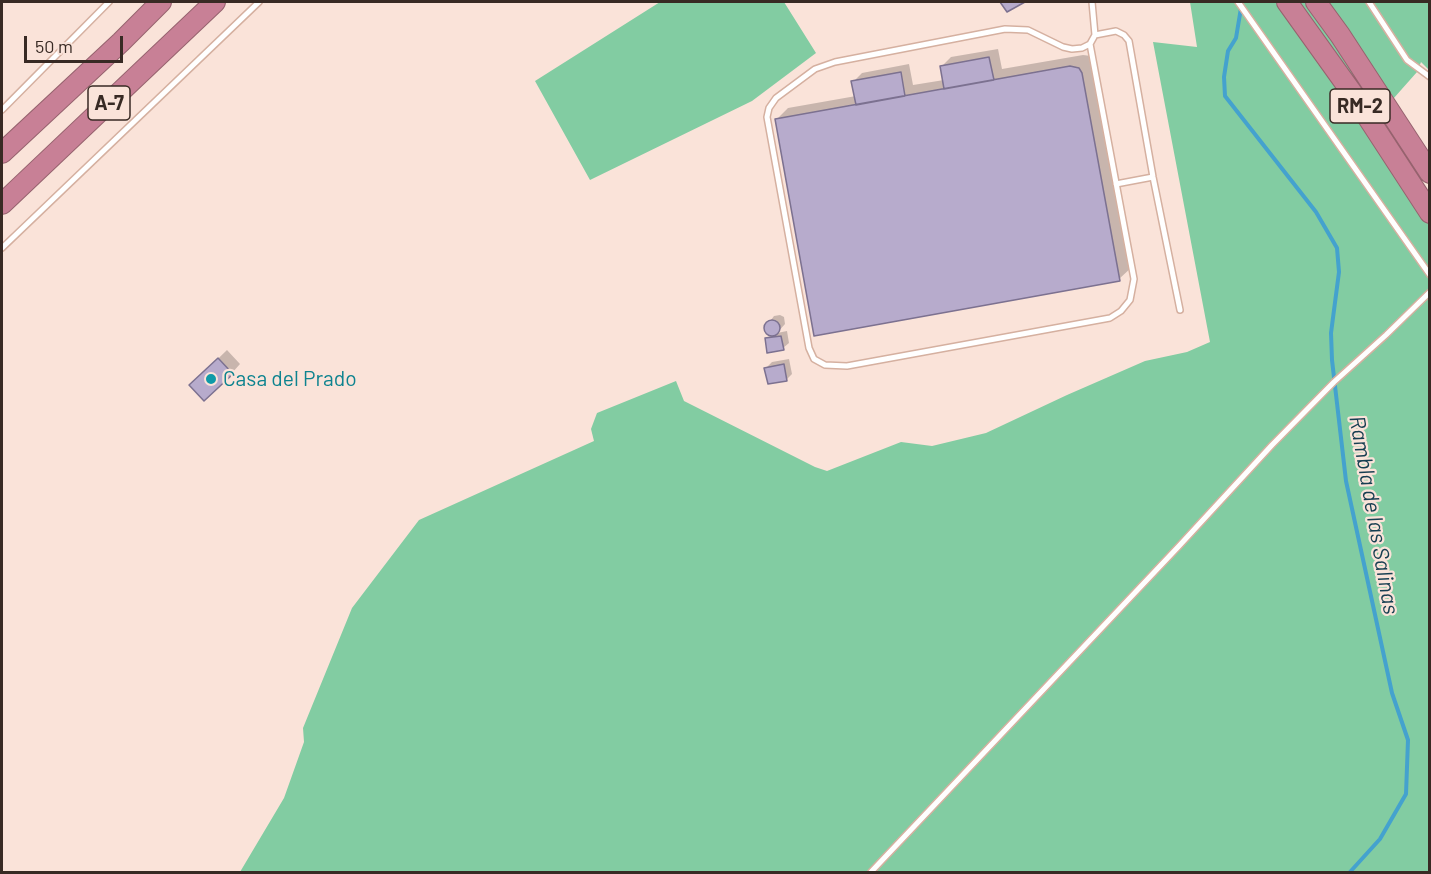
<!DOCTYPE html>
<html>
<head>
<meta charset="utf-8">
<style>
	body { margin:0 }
	#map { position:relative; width:1431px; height:874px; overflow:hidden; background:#fae3d9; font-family:Barlow,sans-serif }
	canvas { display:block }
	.frame { position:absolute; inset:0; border:3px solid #382a24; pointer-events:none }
	.scale { position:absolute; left:24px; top:36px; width:99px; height:27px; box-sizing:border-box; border:3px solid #382a24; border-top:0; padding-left:8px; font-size:18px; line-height:21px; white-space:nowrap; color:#382a24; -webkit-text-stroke:4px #fae3d9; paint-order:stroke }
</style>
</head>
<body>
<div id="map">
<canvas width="1431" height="874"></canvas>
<div class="frame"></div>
<div class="scale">50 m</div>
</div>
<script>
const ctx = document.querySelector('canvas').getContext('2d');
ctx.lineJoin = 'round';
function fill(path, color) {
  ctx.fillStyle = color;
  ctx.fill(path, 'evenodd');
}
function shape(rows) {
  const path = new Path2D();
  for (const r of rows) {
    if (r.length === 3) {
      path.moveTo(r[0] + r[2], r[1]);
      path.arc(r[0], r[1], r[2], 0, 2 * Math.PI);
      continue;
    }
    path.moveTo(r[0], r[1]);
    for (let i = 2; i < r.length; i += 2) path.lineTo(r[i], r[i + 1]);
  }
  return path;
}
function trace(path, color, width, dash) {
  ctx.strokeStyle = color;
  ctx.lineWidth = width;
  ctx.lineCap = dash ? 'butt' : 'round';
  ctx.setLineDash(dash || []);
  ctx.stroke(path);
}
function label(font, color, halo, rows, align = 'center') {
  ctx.font = font + ' Barlow,sans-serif';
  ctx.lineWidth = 4.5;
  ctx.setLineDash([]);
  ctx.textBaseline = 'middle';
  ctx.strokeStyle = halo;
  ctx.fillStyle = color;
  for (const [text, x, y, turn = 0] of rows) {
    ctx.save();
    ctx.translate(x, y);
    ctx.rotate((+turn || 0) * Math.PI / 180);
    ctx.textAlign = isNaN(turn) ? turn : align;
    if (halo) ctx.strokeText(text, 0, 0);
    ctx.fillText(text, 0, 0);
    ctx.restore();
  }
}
fill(shape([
	[660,2,784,2,816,53,752,101,590,180,535,81],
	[1190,2,1429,2,1429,70,1421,62,1417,72,1370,125,1429,198,1429,872,240,872,284,798,304,742,303,728,352,608,419,520,594,441,591,429,597,413,676,381,684,401,815,467,827,471,901,442,932,446,986,433,1067,395,1145,361,1187,352,1210,342,1153,42,1197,47]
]), '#82cca2');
fill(shape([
	[998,49,1002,69,1083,55,1091,56,1132,267,1119,279,776,120,788,108,856,96,853,82,862,73,909,64,913,85,944,80,942,66,951,57],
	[780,315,784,317,785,324,777,333,787,331,789,343,783,348,767,339,771,335,765,328,774,316],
	[227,350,240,364,232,373,191,385],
	[789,359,792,374,786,380,766,368,772,362]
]), '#0003');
trace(shape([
	[1242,2,1236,38,1228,51,1224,77,1225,96,1316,212,1337,248,1339,272,1331,333,1332,360,1346,481,1392,693,1408,740,1406,794,1380,839,1350,872]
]), '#44a2ce', 4);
const building = shape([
	[1000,2,1025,2,1007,12,1000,2],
	[989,57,994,80,944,89,940,66,989,57],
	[1070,66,1079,68,1082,73,1120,281,814,336,775,119,1070,66],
	[901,72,905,96,856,105,851,81,901,72],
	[772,328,8],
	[781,336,784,350,767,353,765,338,781,336],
	[218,358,233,374,204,401,189,385,218,358],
	[784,364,787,381,768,384,764,368,784,364]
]);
fill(building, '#b7abcc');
trace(building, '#7c7190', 1.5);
const service = shape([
	[1238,2,1430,275],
	[1369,2,1407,60,1430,77],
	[1095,35,1116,31,1124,35,1129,41,1153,177,1180,310],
	[1090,44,1134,279,1130,300,1121,311,1110,318,847,366,825,365,814,359,809,348,767,117,769,108,776,98,815,69,835,62,1005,29,1028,30,1063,47,1072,49,1082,48,1090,44,1095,35,1092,2],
	[2,110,109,2],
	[1116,184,1153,177],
	[2,248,259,2],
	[871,872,1179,546,1272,445,1334,382,1386,335,1430,292]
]);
const motorway = shape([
	[1287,2,1350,90,1430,213],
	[1316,2,1340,35,1430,173],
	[2,153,121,42,161,2],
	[2,204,215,2]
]);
trace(service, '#d5b0a0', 8);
trace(motorway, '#96626e', 22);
trace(service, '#fff', 5);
trace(motorway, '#c88096', 20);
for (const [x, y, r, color] of [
	[211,379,6,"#0f9aa8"]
]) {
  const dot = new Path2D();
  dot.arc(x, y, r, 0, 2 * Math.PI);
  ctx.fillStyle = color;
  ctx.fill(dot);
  trace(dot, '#fae3d9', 2);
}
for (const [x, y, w] of [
	[109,103,42],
	[1360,106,60]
]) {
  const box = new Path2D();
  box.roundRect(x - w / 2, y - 17, w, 34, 4.5);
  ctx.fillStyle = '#fae3d9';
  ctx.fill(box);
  trace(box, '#382a24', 1.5);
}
label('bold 20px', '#382a24', null, [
	["A-7",109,103],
	["RM-2",1360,106]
]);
label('21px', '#0d838f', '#fae3d9', [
	["Casa del Prado",223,379]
], 'left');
label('italic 22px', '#163e51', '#fae3d9', [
	["Rambla de las Salinas",1374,515,80]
]);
</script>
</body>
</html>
